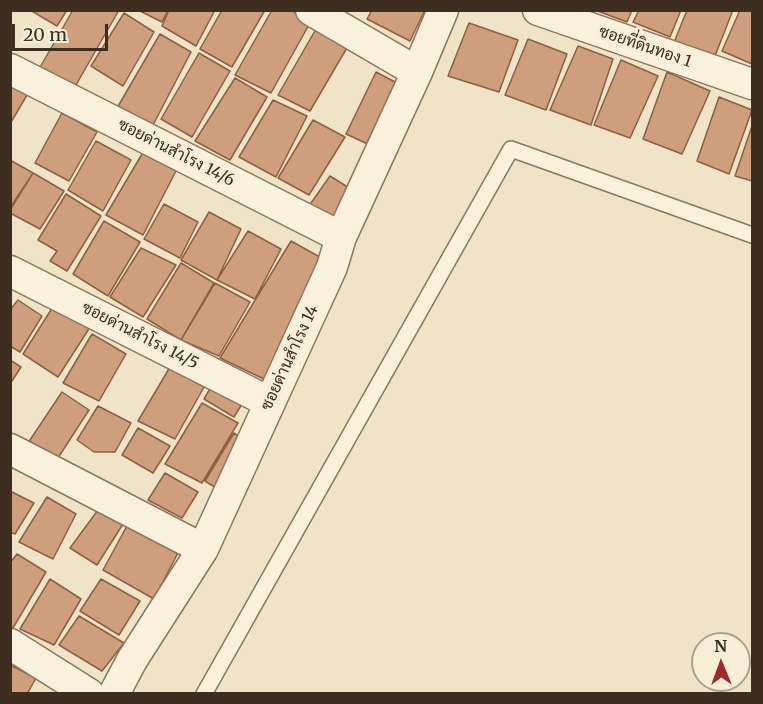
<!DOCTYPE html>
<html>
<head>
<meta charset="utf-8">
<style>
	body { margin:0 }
	#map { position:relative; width:763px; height:704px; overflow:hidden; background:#f0e4c8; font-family:Merriweather,serif }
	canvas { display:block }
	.frame { position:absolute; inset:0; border:12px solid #3d2e20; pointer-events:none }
	.north { position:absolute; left:691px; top:632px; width:60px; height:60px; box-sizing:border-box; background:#f7eed8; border:2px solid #ada18e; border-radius:50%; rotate:359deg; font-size:16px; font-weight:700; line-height:24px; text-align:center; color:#3d2e20 }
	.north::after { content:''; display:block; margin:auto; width:21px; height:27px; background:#9e2a2b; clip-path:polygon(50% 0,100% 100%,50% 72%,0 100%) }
	.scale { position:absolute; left:12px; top:24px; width:96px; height:27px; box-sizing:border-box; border:3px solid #3d2e20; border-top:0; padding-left:8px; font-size:18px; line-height:21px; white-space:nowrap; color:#3d2e20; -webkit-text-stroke:4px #f7eed8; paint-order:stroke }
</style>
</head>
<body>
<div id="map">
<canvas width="763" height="704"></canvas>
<div class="frame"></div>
<div class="north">N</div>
<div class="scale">20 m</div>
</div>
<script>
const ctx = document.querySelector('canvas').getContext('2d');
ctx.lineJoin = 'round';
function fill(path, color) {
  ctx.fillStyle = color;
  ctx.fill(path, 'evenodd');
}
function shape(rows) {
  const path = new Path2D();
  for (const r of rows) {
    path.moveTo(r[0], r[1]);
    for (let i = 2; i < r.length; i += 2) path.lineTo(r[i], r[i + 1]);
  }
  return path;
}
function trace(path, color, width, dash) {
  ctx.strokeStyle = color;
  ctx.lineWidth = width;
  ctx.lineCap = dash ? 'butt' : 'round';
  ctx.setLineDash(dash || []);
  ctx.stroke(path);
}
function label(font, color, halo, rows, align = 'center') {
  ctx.font = font + ' Merriweather,Sarabun,serif';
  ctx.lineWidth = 6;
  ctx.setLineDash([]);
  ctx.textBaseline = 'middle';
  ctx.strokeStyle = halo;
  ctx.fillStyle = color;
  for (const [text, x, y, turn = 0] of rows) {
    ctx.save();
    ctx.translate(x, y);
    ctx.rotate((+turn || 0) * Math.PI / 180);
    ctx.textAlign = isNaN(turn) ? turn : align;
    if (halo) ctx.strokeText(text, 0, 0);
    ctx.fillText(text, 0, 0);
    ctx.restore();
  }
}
const building = shape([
	[30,10,67,10,57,26,30,10],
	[73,10,119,10,76,85,39,69,73,10],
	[138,10,168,10,162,22,138,10],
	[169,10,215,10,196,46,162,26,169,10],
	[222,10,265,10,232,67,200,49,222,10],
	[272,10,291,10,310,23,271,93,235,75,272,10],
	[372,10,425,10,410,41,367,19,372,10],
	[595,10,632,10,627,22,595,10],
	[639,10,681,10,670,37,633,22,639,10],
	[687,10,733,10,713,61,673,45,687,10],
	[740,10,752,10,752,64,722,51,740,10],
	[124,13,154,32,123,86,91,66,124,13],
	[469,23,518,40,499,92,448,76,469,23],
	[316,29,348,46,310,111,278,95,316,29],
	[160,34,191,52,152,127,117,108,160,34],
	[528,39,567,54,546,110,505,95,528,39],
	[578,46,613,59,591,125,550,110,578,46],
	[199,53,230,71,192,137,161,119,199,53],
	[621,60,658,76,630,138,594,125,621,60],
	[376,72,397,83,372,146,346,134,376,72],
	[667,72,710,91,682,154,643,139,667,72],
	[235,78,267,97,230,160,195,141,235,78],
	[10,81,30,90,10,124,10,81],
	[719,97,752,110,729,174,697,161,719,97],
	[273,100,307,116,276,177,239,157,273,100],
	[62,113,97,132,69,181,35,163,62,113],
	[313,120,345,137,309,195,278,178,313,120],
	[752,126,752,181,735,176,752,126],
	[96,141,131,160,103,211,68,190,96,141],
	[145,149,177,169,143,235,106,215,145,149],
	[10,160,33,173,10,208,10,160],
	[33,173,64,191,40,229,10,213,10,210,33,173],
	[330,176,354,191,338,230,304,213,330,176],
	[66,194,101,216,67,271,50,261,57,251,38,240,66,194],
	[164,204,198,222,180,258,144,239,164,204],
	[209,212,241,229,217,280,181,260,209,212],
	[104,221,140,242,108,296,73,274,104,221],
	[248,231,281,249,255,299,217,280,248,231],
	[291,241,327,261,264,379,220,358,291,241],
	[141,248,176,265,143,317,110,297,141,248],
	[181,263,214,283,181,340,147,319,181,263],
	[215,283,250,302,219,356,181,340,215,283],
	[18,300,42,316,20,352,10,346,10,310,18,300],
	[56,302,92,324,58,377,23,354,56,302],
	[92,334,126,354,99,401,63,383,92,334],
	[10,360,21,367,10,384,10,360],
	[170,367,204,387,175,439,138,421,170,367],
	[211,387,242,404,234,417,204,399,211,387],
	[62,392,89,410,56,461,28,443,62,392],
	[202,403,238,423,202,483,165,464,202,403],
	[98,406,131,423,115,452,94,452,77,440,98,406],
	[138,428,170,446,153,473,122,455,138,428],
	[234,433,247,442,224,493,205,481,234,433],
	[165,473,198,492,182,518,148,500,165,473],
	[10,491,34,503,15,534,10,532,10,491],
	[47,497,76,514,53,559,19,542,47,497],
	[98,510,123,524,97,565,70,548,98,510],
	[128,524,179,551,154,599,103,570,128,524],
	[17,554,46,572,13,628,10,626,10,563,17,554],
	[50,579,81,599,54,645,20,629,50,579],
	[101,579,140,601,119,635,80,611,101,579],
	[79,616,124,643,102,671,59,645,79,616],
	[10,665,36,678,27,694,10,694,10,665]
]);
fill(building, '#cf9f7d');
trace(building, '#8d5f41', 1.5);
const lane = shape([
	[204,694,511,149,752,235]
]);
const street = shape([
	[311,10,417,72],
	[538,10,752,84],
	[10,69,341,237],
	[10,271,269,402],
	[10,449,203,549],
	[10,644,89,694],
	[114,694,132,660,203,549,332,267,341,237,417,72,443,10]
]);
trace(lane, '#8d765c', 18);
trace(street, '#8d765c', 33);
trace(lane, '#faf1dc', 15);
trace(street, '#faf1dc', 30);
label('16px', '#3d2e20', '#f7eed8', [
	["ซอยที่ดินทอง 1",645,47,19],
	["ซอยด่านสำโรง 14/6",176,153,27],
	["ซอยด่านสำโรง 14/5",140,336,27],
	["ซอยด่านสำโรง 14",290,358,-65]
]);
</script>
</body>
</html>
